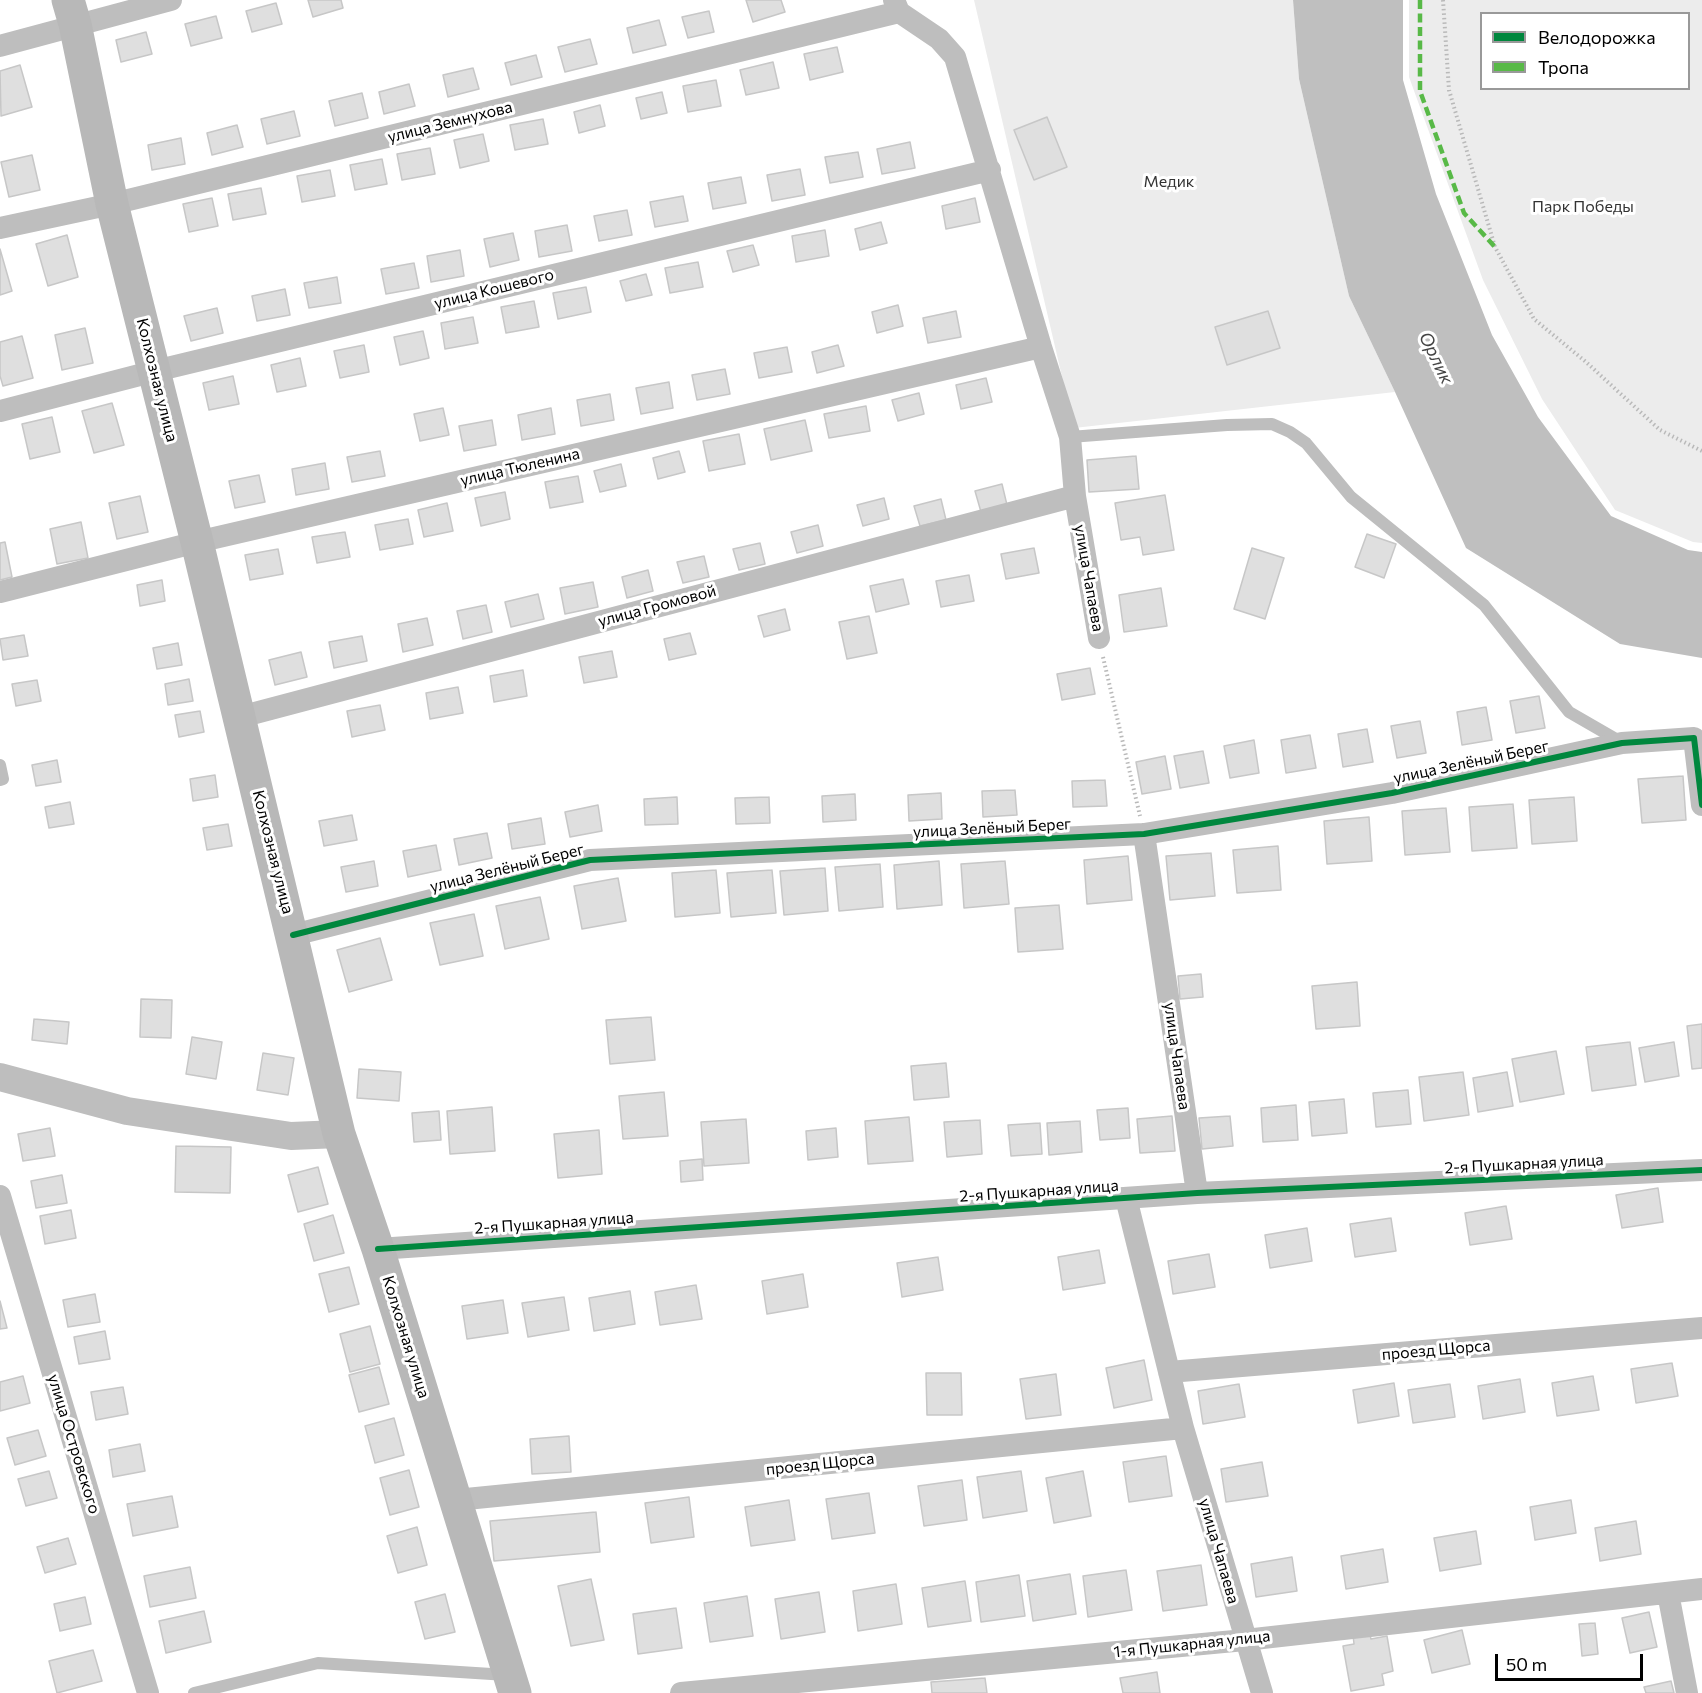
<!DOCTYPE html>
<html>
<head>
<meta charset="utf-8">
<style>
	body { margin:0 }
	#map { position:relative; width:1702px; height:1693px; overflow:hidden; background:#fff; font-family:Commissioner,sans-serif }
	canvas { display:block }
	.legend { position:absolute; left:1480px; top:12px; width:210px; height:78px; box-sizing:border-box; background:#fff; border:2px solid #999; margin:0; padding:8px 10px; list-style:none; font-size:18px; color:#000 }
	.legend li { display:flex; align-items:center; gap:12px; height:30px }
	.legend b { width:30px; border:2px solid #999 }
	.scale { position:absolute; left:1495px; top:1654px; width:148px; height:27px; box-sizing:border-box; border:3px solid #000; border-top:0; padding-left:8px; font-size:18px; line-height:21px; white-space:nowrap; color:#000; -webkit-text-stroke:4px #fff; paint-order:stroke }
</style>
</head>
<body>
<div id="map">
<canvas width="1702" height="1693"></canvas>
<ul class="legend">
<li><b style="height:8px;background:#00873e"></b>Велодорожка</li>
<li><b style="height:8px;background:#58b947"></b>Тропа</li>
</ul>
<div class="scale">50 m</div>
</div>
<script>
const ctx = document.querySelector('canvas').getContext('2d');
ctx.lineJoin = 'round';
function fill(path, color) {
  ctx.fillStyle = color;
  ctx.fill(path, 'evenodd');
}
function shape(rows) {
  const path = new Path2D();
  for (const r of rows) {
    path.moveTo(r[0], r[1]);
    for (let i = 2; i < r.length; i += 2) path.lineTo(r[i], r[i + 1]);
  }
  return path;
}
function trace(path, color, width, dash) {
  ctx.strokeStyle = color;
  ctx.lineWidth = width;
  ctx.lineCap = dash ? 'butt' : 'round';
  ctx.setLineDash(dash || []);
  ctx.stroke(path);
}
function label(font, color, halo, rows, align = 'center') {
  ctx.font = font + ' Commissioner,sans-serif';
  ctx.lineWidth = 6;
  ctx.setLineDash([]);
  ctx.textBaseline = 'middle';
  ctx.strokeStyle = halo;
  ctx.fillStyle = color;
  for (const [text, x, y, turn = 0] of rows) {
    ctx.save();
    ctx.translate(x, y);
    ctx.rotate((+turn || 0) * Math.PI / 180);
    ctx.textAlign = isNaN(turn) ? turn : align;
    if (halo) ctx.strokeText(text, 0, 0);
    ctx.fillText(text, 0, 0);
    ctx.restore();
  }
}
fill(shape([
	[974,0,1293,0,1299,79,1349,296,1395,392,1074,428],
	[1409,0,1702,0,1702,543,1693,542,1615,510,1542,399,1483,280,1409,77],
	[1482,14,1688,14,1688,88,1482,88]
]), '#ececec');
fill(shape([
	[1293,0,1403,0,1403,80,1436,194,1492,335,1538,417,1611,516,1688,550,1702,552,1702,658,1620,644,1466,548,1395,392,1349,296,1299,79]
]), '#bfbfbf');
const building = shape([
	[308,0,341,0,343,8,313,17,308,0],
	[746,0,781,0,785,12,753,22,746,0],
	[276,3,282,24,252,32,246,11,276,3],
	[709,11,714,32,688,38,682,17,709,11],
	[216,16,222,38,191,46,185,24,216,16],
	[659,20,666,45,633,53,627,28,659,20],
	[146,32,152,54,121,62,116,40,146,32],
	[590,39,597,64,565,72,558,47,590,39],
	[837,47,843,72,810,80,804,54,837,47],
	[536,55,542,77,511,85,505,63,536,55],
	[773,62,779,88,746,95,740,70,773,62],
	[20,65,32,107,1,116,0,71,20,65],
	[473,68,479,89,448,97,443,75,473,68],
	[716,80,721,106,688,112,683,86,716,80],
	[409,84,415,106,384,114,379,92,409,84],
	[662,92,667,113,641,119,636,98,662,92],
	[362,93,368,118,335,126,329,101,362,93],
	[600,105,605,126,579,133,574,112,600,105],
	[294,111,300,136,267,144,261,119,294,111],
	[1047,117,1067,167,1034,180,1014,130,1047,117],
	[543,119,548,144,515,150,510,125,543,119],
	[237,125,243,147,212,155,207,133,237,125],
	[483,134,489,161,460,168,454,140,483,134],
	[181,138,185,164,152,170,148,145,181,138],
	[910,142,915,168,882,174,877,149,910,142],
	[430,148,435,174,402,180,397,154,430,148],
	[858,152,863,177,830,183,825,157,858,152],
	[32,155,40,190,9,197,1,162,32,155],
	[382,159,387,184,355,190,350,165,382,159],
	[800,169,805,195,772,201,767,175,800,169],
	[330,170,335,196,302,202,297,176,330,170],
	[741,177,746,203,713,209,708,183,741,177],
	[261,188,266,214,233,220,228,194,261,188],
	[683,196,688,221,655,227,650,202,683,196],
	[212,198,218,226,189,232,183,204,212,198],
	[975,198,980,222,946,229,942,206,975,198],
	[627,210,632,235,599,241,594,216,627,210],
	[881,222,887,243,860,250,855,229,881,222],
	[567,225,572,251,539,257,535,231,567,225],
	[825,230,829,256,796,262,792,236,825,230],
	[513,233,519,260,490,267,484,239,513,233],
	[67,235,78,277,48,286,36,244,67,235],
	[753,245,759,265,733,272,727,251,753,245],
	[0,249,12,291,0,295,0,249],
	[460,250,464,276,431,282,427,256,460,250],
	[698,262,703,287,670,293,665,268,698,262],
	[414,263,419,288,386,294,381,269,414,263],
	[646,274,652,295,626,301,620,281,646,274],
	[337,277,341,303,309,308,304,283,337,277],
	[586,287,591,312,558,319,553,293,586,287],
	[285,289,290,315,257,321,252,296,285,289],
	[534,301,539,327,506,333,501,307,534,301],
	[898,305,903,326,877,333,872,312,898,305],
	[217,308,223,333,191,341,184,316,217,308],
	[956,311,961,337,928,343,923,318,956,311],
	[1268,311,1280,348,1227,365,1215,327,1268,311],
	[473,317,478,343,445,349,441,323,473,317],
	[85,328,93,363,62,370,55,335,85,328],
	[423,331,429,358,400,365,394,337,423,331],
	[22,336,33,378,3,386,0,376,0,342,22,336],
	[364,345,369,372,340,378,334,351,364,345],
	[838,345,844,366,817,373,812,352,838,345],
	[787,347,792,372,759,378,754,353,787,347],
	[300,358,306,386,277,392,271,365,300,358],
	[725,369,730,394,697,400,692,375,725,369],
	[233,376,239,404,209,410,203,383,233,376],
	[986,378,992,402,961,409,956,385,986,378],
	[669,382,673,408,641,414,636,388,669,382],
	[919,393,924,414,898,421,892,400,919,393],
	[610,394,614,420,581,426,577,400,610,394],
	[112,403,124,445,94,453,82,411,112,403],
	[866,406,870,431,829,438,824,414,866,406],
	[443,408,449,435,420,441,414,414,443,408],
	[551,408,555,434,522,440,518,415,551,408],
	[52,417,60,452,30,459,22,424,52,417],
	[492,420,496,445,464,451,459,426,492,420],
	[805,420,812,451,771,460,764,429,805,420],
	[739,434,745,464,709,471,703,441,739,434],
	[380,451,385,476,352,482,347,457,380,451],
	[679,451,685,472,658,479,653,458,679,451],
	[1136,456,1139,489,1089,492,1087,460,1136,456],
	[325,463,329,489,296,495,292,469,325,463],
	[621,464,626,486,600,492,594,471,621,464],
	[259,475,265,502,235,508,229,481,259,475],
	[578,476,583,502,550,508,545,482,578,476],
	[1002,484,1007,505,981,512,975,491,1002,484],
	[505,492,510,519,481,526,475,498,505,492],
	[1165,495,1174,550,1143,555,1140,537,1121,540,1115,503,1165,495],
	[140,496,148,532,117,539,109,503,140,496],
	[884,498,889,519,863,526,857,505,884,498],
	[941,499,946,520,920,526,914,506,941,499],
	[447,503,453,531,424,537,418,510,447,503],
	[408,519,413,544,380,550,375,525,408,519],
	[81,522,88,558,57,564,50,529,81,522],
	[818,525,823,546,797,553,791,532,818,525],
	[345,532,350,557,317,563,312,537,345,532],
	[1367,534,1396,544,1384,578,1355,567,1367,534],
	[5,542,12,577,0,580,0,543,5,542],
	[760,543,765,564,739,570,733,549,760,543],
	[1034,548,1039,573,1006,579,1001,554,1034,548],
	[1252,548,1284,558,1265,619,1234,609,1252,548],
	[278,549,283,574,250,580,245,555,278,549],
	[704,556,709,577,683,583,677,562,704,556],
	[648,570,653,591,627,598,622,577,648,570],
	[969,575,974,601,941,607,936,581,969,575],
	[903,579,909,604,876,612,870,586,903,579],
	[162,580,165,601,140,606,137,585,162,580],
	[593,582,598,607,565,614,560,588,593,582],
	[1161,588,1167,626,1124,632,1119,595,1161,588],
	[538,594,544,619,511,627,505,602,538,594],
	[486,605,492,632,463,639,457,611,486,605],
	[785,609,790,630,764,637,758,616,785,609],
	[869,616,877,653,847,659,839,622,869,616],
	[427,618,433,645,403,652,398,624,427,618],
	[690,633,696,654,669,660,664,639,690,633],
	[24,635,28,656,3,660,0,639,24,635],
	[362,636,367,661,334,668,329,642,362,636],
	[178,643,182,665,157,669,153,648,178,643],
	[612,651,617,677,584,683,579,657,612,651],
	[301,652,307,677,275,685,269,660,301,652],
	[1090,668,1095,694,1062,700,1057,674,1090,668],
	[523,670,527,696,494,702,490,676,523,670],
	[189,679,193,701,168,705,165,684,189,679],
	[37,680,41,701,16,706,12,684,37,680],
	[458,687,463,713,430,719,426,693,458,687],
	[1539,696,1545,728,1516,733,1510,701,1539,696],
	[380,705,385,730,352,737,347,711,380,705],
	[1486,707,1492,740,1462,745,1457,712,1486,707],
	[200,711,204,732,179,737,175,715,200,711],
	[1420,721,1426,753,1397,758,1391,726,1420,721],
	[1367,729,1373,762,1343,767,1338,734,1367,729],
	[1310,735,1316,768,1286,773,1281,740,1310,735],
	[1254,740,1259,773,1230,778,1224,746,1254,740],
	[1203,751,1209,783,1180,788,1174,756,1203,751],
	[1165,756,1171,789,1142,794,1136,762,1165,756],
	[57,760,61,782,36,786,32,765,57,760],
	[215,775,218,797,193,801,190,779,215,775],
	[1683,776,1686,820,1642,823,1638,779,1683,776],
	[1105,780,1107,806,1073,807,1072,781,1105,780],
	[1015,790,1017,815,983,817,982,791,1015,790],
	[941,793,942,819,909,821,908,795,941,793],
	[855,794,856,820,823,822,822,796,855,794],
	[677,797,678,824,645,825,644,799,677,797],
	[769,797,770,823,736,824,735,798,769,797],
	[1574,797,1577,841,1532,844,1529,800,1574,797],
	[70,802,74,824,49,828,45,807,70,802],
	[1513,804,1517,848,1472,851,1469,807,1513,804],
	[598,805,602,831,570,837,565,812,598,805],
	[1446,808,1450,852,1405,855,1402,811,1446,808],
	[352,815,357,840,324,846,319,821,352,815],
	[1369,817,1372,861,1327,864,1324,821,1369,817],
	[541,818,545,844,512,849,508,824,541,818],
	[228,824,232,846,207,850,203,828,228,824],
	[487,833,492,858,459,865,454,839,487,833],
	[436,845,441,870,408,877,403,851,436,845],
	[1278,846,1281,890,1237,893,1233,850,1278,846],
	[1211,853,1215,896,1170,900,1166,856,1211,853],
	[1128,856,1132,900,1087,904,1084,860,1128,856],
	[374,861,378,886,346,892,341,867,374,861],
	[939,861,942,905,897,909,894,865,939,861],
	[1005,861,1009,904,964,908,961,864,1005,861],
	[880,864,883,907,839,911,835,867,880,864],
	[825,868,828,911,784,915,780,871,825,868],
	[716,870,720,913,675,917,672,873,716,870],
	[772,870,776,913,731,917,727,873,772,870],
	[618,878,626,921,582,929,574,886,618,878],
	[540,897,549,939,505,949,496,906,540,897],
	[1059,905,1063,949,1018,952,1015,908,1059,905],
	[474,914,483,956,440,965,430,923,474,914],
	[380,938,392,980,349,992,337,950,380,938],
	[1201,974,1203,997,1180,999,1178,976,1201,974],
	[1357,982,1360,1026,1316,1029,1312,986,1357,982],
	[141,999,172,1000,171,1038,140,1037,141,999],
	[651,1017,655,1060,610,1064,606,1020,651,1017],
	[34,1019,69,1022,67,1044,32,1040,34,1019],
	[1702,1024,1702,1068,1692,1069,1687,1026,1702,1024],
	[192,1037,222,1042,216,1079,186,1074,192,1037],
	[1630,1042,1636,1085,1592,1091,1586,1047,1630,1042],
	[1674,1042,1679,1076,1645,1082,1639,1048,1674,1042],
	[1556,1051,1564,1094,1520,1102,1512,1059,1556,1051],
	[263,1053,294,1058,288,1095,257,1090,263,1053],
	[946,1063,949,1097,914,1100,911,1066,946,1063],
	[359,1069,401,1072,399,1101,357,1098,359,1069],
	[1463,1072,1469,1115,1424,1121,1419,1077,1463,1072],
	[1507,1072,1513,1106,1478,1112,1473,1078,1507,1072],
	[1408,1090,1411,1124,1376,1127,1373,1093,1408,1090],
	[664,1092,668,1136,623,1139,619,1096,664,1092],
	[1344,1099,1347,1133,1312,1136,1309,1102,1344,1099],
	[1296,1105,1298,1140,1263,1142,1261,1108,1296,1105],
	[492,1107,495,1151,450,1154,447,1111,492,1107],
	[1128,1108,1130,1138,1100,1140,1097,1110,1128,1108],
	[439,1111,441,1140,414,1142,412,1113,439,1111],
	[1172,1116,1175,1151,1140,1153,1137,1119,1172,1116],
	[1230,1116,1233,1146,1202,1149,1199,1118,1230,1116],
	[909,1117,913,1161,868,1164,865,1121,909,1117],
	[746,1119,749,1163,704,1166,701,1122,746,1119],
	[980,1120,982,1154,947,1157,944,1122,980,1120],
	[1080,1121,1082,1152,1049,1155,1047,1123,1080,1121],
	[1040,1123,1042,1154,1011,1156,1008,1125,1040,1123],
	[50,1128,55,1156,23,1161,18,1134,50,1128],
	[836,1128,838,1157,808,1160,806,1131,836,1128],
	[599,1130,602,1174,558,1178,554,1134,599,1130],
	[176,1146,231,1147,230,1193,175,1192,176,1146],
	[702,1159,703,1180,681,1182,680,1161,702,1159],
	[318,1167,328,1204,298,1212,288,1175,318,1167],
	[62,1175,67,1203,36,1208,31,1181,62,1175],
	[1658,1188,1663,1222,1622,1228,1616,1195,1658,1188],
	[1506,1206,1512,1239,1470,1245,1465,1213,1506,1206],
	[71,1210,76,1238,45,1244,40,1216,71,1210],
	[333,1215,344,1253,314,1261,304,1224,333,1215],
	[1391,1218,1396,1251,1355,1257,1350,1224,1391,1218],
	[1307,1228,1312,1261,1270,1268,1265,1235,1307,1228],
	[1099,1250,1105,1283,1063,1290,1058,1257,1099,1250],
	[1209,1254,1215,1287,1173,1294,1168,1261,1209,1254],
	[938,1257,943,1290,902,1297,897,1263,938,1257],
	[349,1267,359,1304,329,1312,319,1274,349,1267],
	[803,1274,808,1307,767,1314,762,1281,803,1274],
	[696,1285,702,1319,660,1325,655,1292,696,1285],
	[630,1291,635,1324,594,1331,589,1298,630,1291],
	[95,1294,100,1322,68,1327,63,1300,95,1294],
	[564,1297,569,1330,528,1337,522,1303,564,1297],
	[503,1300,508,1333,467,1339,462,1306,503,1300],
	[0,1301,7,1328,0,1329,0,1301],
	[370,1326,380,1364,350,1372,340,1334,370,1326],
	[105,1331,110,1359,79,1364,74,1337,105,1331],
	[1144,1360,1152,1400,1114,1408,1106,1368,1144,1360],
	[1672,1363,1678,1396,1636,1403,1631,1369,1672,1363],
	[379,1367,389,1404,359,1412,349,1375,379,1367],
	[926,1373,961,1373,962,1415,927,1415,926,1373],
	[1056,1374,1061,1415,1026,1419,1020,1379,1056,1374],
	[23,1376,30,1403,0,1411,0,1382,23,1376],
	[1593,1376,1599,1410,1557,1416,1552,1383,1593,1376],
	[1520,1379,1525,1412,1483,1419,1478,1386,1520,1379],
	[1394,1383,1399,1416,1358,1423,1353,1390,1394,1383],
	[1239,1384,1245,1417,1203,1424,1198,1391,1239,1384],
	[1450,1384,1455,1417,1413,1423,1408,1390,1450,1384],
	[123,1387,128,1414,96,1420,91,1392,123,1387],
	[394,1418,404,1455,375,1463,365,1426,394,1418],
	[38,1430,46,1456,15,1465,7,1438,38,1430],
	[569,1436,571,1472,532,1474,530,1439,569,1436],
	[140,1444,145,1471,113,1477,109,1450,140,1444],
	[1166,1456,1172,1496,1129,1502,1123,1462,1166,1456],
	[1262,1462,1268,1496,1226,1502,1221,1469,1262,1462],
	[409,1470,419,1507,390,1515,380,1478,409,1470],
	[49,1471,57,1498,26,1506,18,1479,49,1471],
	[1021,1471,1027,1511,983,1518,977,1477,1021,1471],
	[1083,1471,1091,1516,1054,1523,1046,1478,1083,1471],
	[962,1480,967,1520,924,1526,918,1486,962,1480],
	[869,1493,875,1533,832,1539,826,1499,869,1493],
	[172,1496,178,1527,133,1536,127,1504,172,1496],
	[689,1497,694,1537,651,1543,645,1503,689,1497],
	[789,1500,795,1540,751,1546,745,1507,789,1500],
	[1571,1500,1576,1533,1535,1540,1530,1507,1571,1500],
	[596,1512,600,1552,494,1561,490,1521,596,1512],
	[1636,1521,1641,1554,1600,1561,1595,1528,1636,1521],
	[417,1527,427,1565,398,1573,387,1536,417,1527],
	[1476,1531,1481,1564,1440,1571,1434,1538,1476,1531],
	[68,1538,76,1564,45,1573,37,1547,68,1538],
	[1383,1549,1388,1582,1346,1589,1341,1556,1383,1549],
	[1292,1557,1297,1591,1256,1597,1251,1564,1292,1557],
	[1201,1565,1207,1605,1163,1611,1157,1571,1201,1565],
	[190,1567,196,1598,150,1607,144,1576,190,1567],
	[1126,1570,1132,1610,1088,1617,1083,1576,1126,1570],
	[1070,1574,1076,1614,1033,1621,1027,1581,1070,1574],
	[1019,1575,1025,1616,981,1622,976,1582,1019,1575],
	[591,1579,604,1640,571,1646,558,1586,591,1579],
	[965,1581,971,1621,928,1627,922,1588,965,1581],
	[896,1584,902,1624,858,1631,853,1591,896,1584],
	[819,1592,825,1632,781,1639,775,1599,819,1592],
	[445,1594,455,1632,425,1639,415,1602,445,1594],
	[747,1596,753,1636,710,1642,704,1603,747,1596],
	[85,1597,91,1624,60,1631,54,1604,85,1597],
	[676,1608,682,1648,638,1654,633,1614,676,1608],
	[204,1611,211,1642,166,1653,159,1621,204,1611],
	[1649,1612,1657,1647,1630,1653,1622,1618,1649,1612],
	[1595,1623,1598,1654,1582,1656,1579,1624,1595,1623],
	[1462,1630,1470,1664,1432,1673,1424,1640,1462,1630],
	[1369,1632,1371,1639,1387,1636,1393,1671,1382,1674,1384,1685,1351,1691,1343,1646,1354,1644,1353,1635,1369,1632],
	[93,1650,102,1681,57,1693,49,1661,93,1650],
	[1157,1672,1160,1693,1123,1693,1120,1678,1157,1672],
	[985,1678,987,1693,932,1693,931,1682,985,1678],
	[1671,1681,1674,1693,1646,1693,1644,1687,1671,1681]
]);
fill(building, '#dfdfdf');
trace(building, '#c7c7c7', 1.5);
trace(shape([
	[1443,0,1449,90,1495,247,1534,319,1586,362,1660,430,1702,451],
	[1103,657,1140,816]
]), '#b9b9b9', 4, [1.5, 3]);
trace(shape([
	[1070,437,1227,425,1272,424,1290,432,1306,443,1351,497,1484,605,1569,712,1621,742],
	[0,765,3,779,0,780],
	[194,1693,318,1663,507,1675]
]), '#bebebe', 12);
trace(shape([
	[894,0,899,12,939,39,955,57,1041,347,1070,437,1075,496,1099,638],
	[0,46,171,0],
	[0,228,112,204,899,12],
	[0,411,155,371,990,170],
	[0,592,197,542,1041,347],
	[240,717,1075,496],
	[1144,834,1197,1193],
	[293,935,590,860,1144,834,1392,793,1622,743,1694,738,1702,805],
	[0,1196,148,1693],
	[1126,1198,1183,1428,1262,1693],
	[378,1249,1197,1193,1702,1170],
	[1169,1372,1702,1328],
	[456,1500,1183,1428],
	[1668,1593,1687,1693],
	[681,1693,1245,1640,1702,1589]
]), '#bebebe', 22);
trace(shape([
	[0,1077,127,1111,291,1136,339,1134]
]), '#bebebe', 28);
trace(shape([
	[68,0,75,24,112,204,197,542,339,1134,378,1249,515,1693]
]), '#b8b8b8', 33);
trace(shape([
	[1420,0,1420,91,1464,213,1495,247]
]), '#58b947', 4.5, [9, 4.5]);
trace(shape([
	[293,935,590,860,1144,834,1392,793,1622,743,1694,738,1702,805],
	[378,1249,1197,1193,1702,1170]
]), '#00873e', 6);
label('16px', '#000', '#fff', [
	["улица Земнухова",450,122,-14],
	["улица Кошевого",494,289,-14],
	["Колхозная улица",157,380,76],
	["улица Тюленина",520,467,-13],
	["улица Чапаева",1089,578,80],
	["улица Громовой",657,606,-15],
	["улица Зелёный Берег",1471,762,-12],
	["улица Зелёный Берег",992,828,-3],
	["Колхозная улица",273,852,76],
	["улица Зелёный Берег",507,868,-14],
	["улица Чапаева",1177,1056,82],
	["2-я Пушкарная улица",1524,1164,-3],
	["2-я Пушкарная улица",1039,1191,-4],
	["2-я Пушкарная улица",554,1223,-4],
	["Колхозная улица",406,1337,73],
	["проезд Щорса",1436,1350,-5],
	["улица Островского",74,1444,73],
	["проезд Щорса",820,1464,-6],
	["улица Чапаева",1219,1551,74],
	["1-я Пушкарная улица",1192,1644,-6]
]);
label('16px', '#333', '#fff', [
	["Медик",1169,182],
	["Парк Победы",1583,207]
]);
label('italic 18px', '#444', '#fff', [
	["Орлик",1436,358,64]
]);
</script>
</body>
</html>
